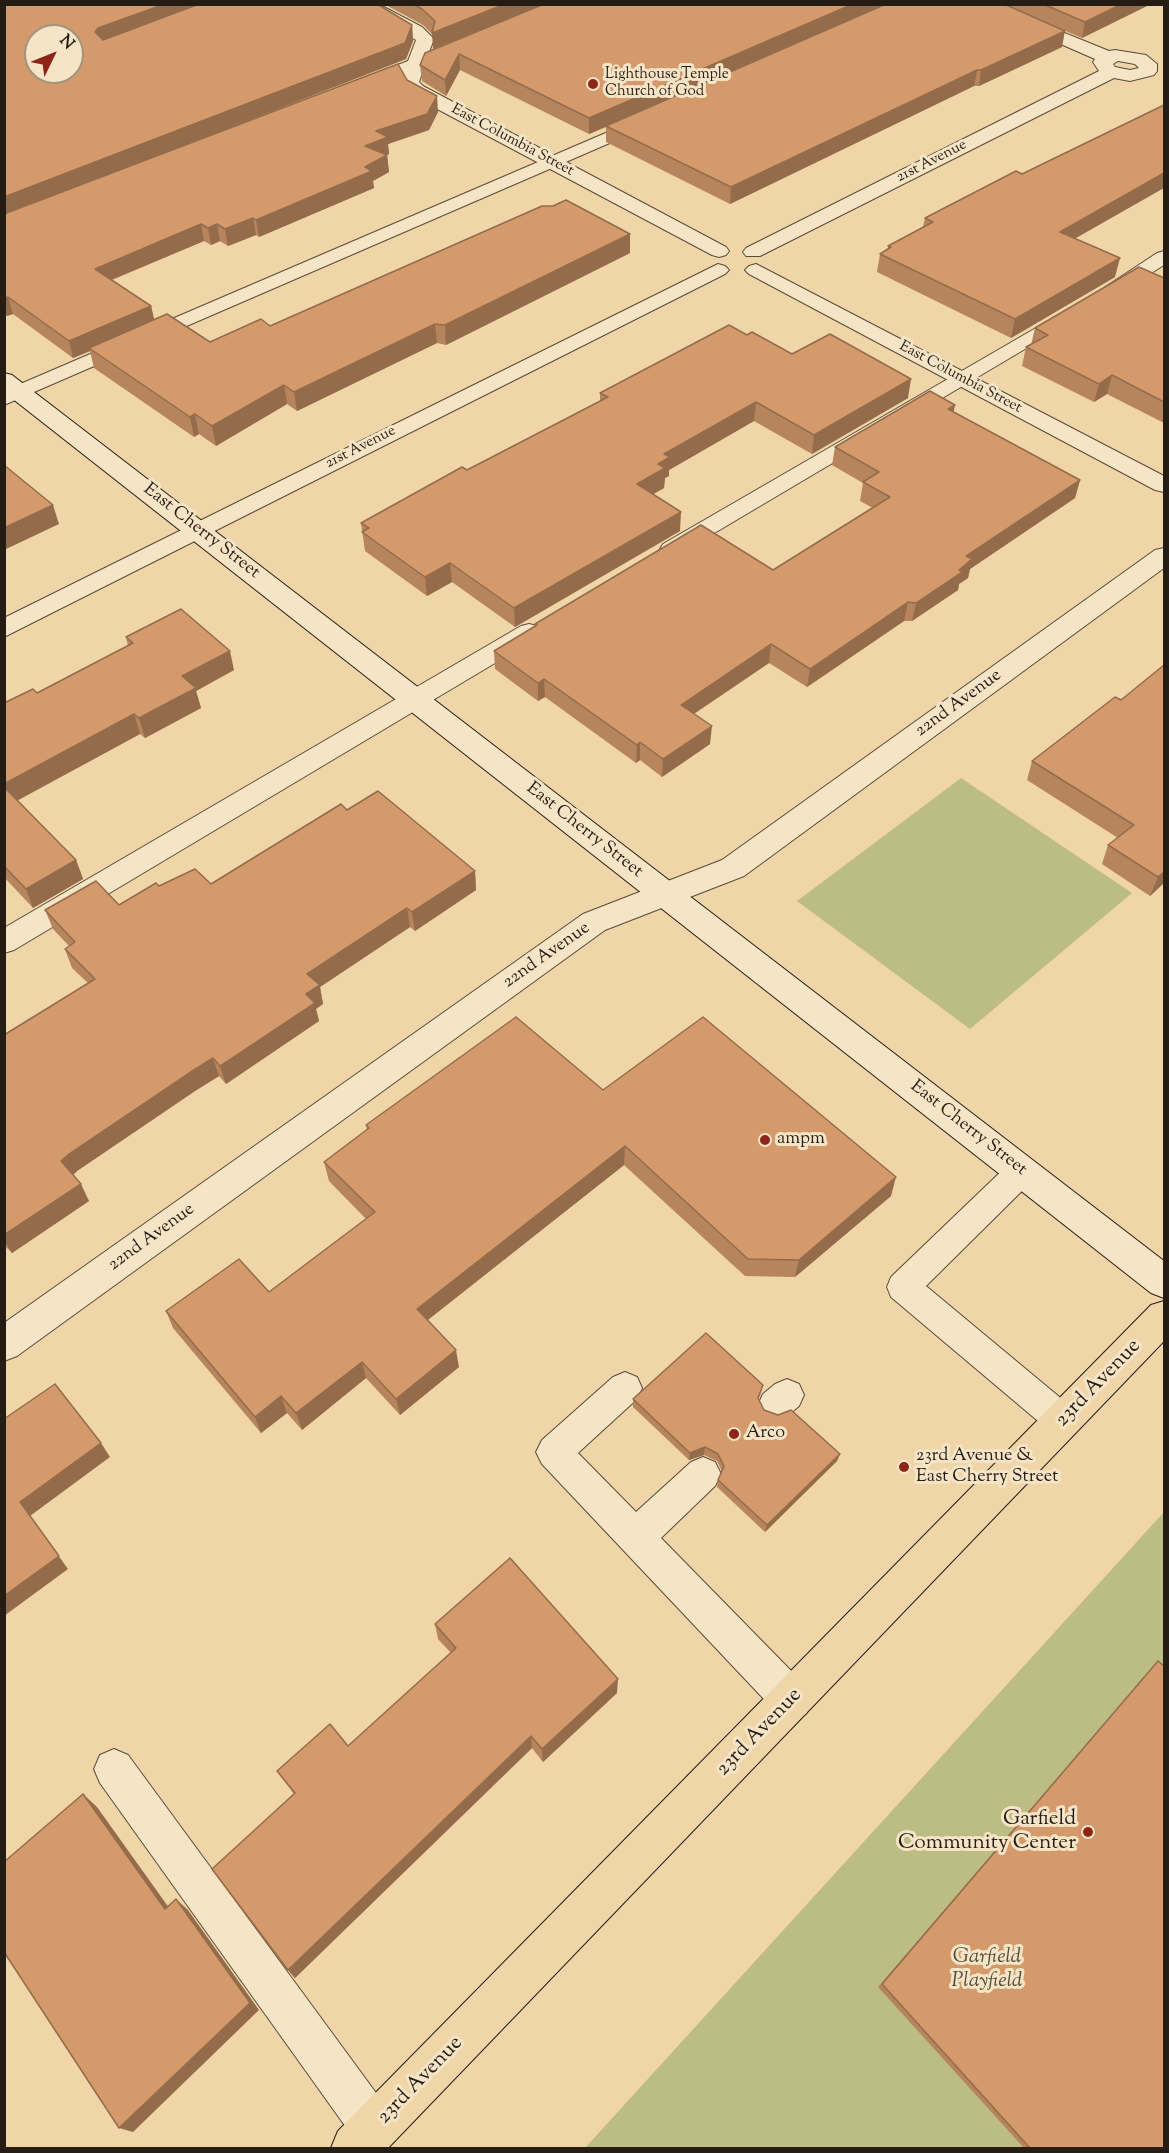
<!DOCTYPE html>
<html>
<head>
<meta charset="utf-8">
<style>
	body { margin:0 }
	#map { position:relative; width:1169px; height:2153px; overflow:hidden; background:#efd5a8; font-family:"Sorts Mill Goudy",serif }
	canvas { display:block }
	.frame { position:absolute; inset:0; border:6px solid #251d14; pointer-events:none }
	.north { position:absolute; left:24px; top:24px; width:60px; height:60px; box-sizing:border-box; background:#f5e4c6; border:2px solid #a2947f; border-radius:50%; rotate:47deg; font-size:16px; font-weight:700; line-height:24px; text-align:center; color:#251d14 }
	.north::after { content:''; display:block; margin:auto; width:21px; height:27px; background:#8f2418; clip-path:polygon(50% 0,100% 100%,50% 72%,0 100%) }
</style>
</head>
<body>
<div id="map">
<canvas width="1169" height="2153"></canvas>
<div class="frame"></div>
<div class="north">N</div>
</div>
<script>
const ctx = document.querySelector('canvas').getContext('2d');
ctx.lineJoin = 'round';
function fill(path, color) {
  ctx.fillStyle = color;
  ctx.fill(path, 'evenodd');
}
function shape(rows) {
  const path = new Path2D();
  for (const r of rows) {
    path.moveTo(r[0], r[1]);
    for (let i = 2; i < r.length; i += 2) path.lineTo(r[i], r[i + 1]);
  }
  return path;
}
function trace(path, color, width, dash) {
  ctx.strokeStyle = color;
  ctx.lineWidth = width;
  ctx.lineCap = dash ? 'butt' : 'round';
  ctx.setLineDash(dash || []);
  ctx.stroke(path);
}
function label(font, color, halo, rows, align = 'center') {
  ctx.font = font + ' "Sorts Mill Goudy",serif';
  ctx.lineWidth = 6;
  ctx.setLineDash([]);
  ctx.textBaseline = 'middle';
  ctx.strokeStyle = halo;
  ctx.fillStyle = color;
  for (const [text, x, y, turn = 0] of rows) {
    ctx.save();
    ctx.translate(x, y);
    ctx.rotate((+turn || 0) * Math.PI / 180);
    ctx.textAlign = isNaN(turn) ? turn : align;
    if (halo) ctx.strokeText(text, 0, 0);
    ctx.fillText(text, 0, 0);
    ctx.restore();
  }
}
fill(shape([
	[961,778,1132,893,970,1029,797,901],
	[1164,1512,1164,2148,585,2148]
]), '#bcbc85');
const lane = shape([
	[643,117,652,122,649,126,4,405,4,391,643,117],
	[1164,251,1164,265,1118,294,1111,296,1101,290,1157,253,1164,251],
	[1067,310,1074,312,1077,316,1074,320,679,554,663,554,660,549,663,544,1067,310],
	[529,624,537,626,541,632,537,638,14,950,4,953,4,928,521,626,529,624],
	[1022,1158,1033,1162,1038,1171,1033,1180,926,1286,1075,1410,1080,1421,1075,1432,1063,1437,1051,1432,891,1297,887,1287,891,1277,1011,1162,1022,1158],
	[625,1372,637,1377,642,1388,637,1399,578,1453,636,1512,691,1462,703,1457,715,1462,721,1474,715,1486,661,1538,806,1686,811,1700,806,1714,792,1719,778,1714,542,1464,536,1452,542,1440,613,1377,625,1372],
	[787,1379,799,1384,804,1395,799,1406,787,1416,775,1421,763,1416,758,1405,763,1394,775,1384,787,1379],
	[114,1749,128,1755,390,2112,396,2128,390,2144,378,2148,358,2144,100,1783,94,1769,100,1755,114,1749]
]);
const street = shape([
	[356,4,378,4,422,27,434,39,429,52,458,41,470,41,473,45,470,49,424,67,419,82,423,86,726,247,729,251,726,255,719,257,712,255,409,94,401,82,403,76,365,91,351,91,349,87,351,83,408,61,416,40,356,4],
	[969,4,993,4,1109,51,1115,50,1146,55,1157,64,1157,71,1154,75,1130,81,1114,78,760,256,746,256,743,252,746,248,1099,71,1093,62,1095,59,969,4],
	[1118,61,1135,64,1139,68,1130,70,1115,67,1113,64,1118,61],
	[718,264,725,266,729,270,725,274,4,637,4,618,718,264],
	[756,264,1164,476,1164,492,1155,490,749,274,745,270,749,266,756,264],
	[1164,548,1164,568,744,876,605,930,17,1356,4,1361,4,1323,583,914,722,860,1155,550,1164,548]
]);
const secondary = shape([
	[4,373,12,375,1164,1261,1164,1298,1151,1293,4,392,4,373]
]);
const primary = shape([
	[1164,1301,1164,1341,388,2148,331,2148,338,2131,1151,1305,1164,1301]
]);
trace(lane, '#584b39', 2);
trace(street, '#584b39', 2);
trace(secondary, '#251d14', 2);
trace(primary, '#251d14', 2);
fill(lane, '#f5e4c6');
fill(street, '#f5e4c6');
fill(secondary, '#f5e4c6');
fill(primary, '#efd5a8');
fill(shape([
	[4,4,412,25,413,41,406,59,189,144,407,80,438,112,429,130,388,144,389,154,387,155,389,172,373,181,374,188,259,237,256,235,228,246,220,241,211,245,204,241,112,280,151,306,154,320,210,342,630,234,630,253,446,345,437,343,297,411,287,404,216,446,199,434,194,437,94,368,90,351,73,358,13,314,7,316,4,315],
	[384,4,1151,4,1082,38,1061,29,1062,47,979,86,974,86,730,204,606,142,606,127,589,134,460,70,446,96,422,81,420,65,452,42,432,34,423,25],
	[925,218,1076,239,1115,277,1011,338,877,272,880,254,888,249,888,246,923,227],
	[1164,278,1164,423,1107,394,1094,402,1022,366,1026,347,1031,345,1035,328],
	[747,335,792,354,908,398,812,454,754,421,669,470,669,476,665,478,664,488,653,494,680,531,515,627,452,582,427,596,365,551,361,523,467,470,600,401,600,393],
	[955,405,953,412,1080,480,1075,498,970,569,968,578,959,584,958,590,912,621,904,621,807,687,769,663,694,714,710,744,662,777,640,760,636,763,545,697,538,701,495,669,494,651,535,626,535,624,773,570,873,508,860,501,863,483,832,465,835,447],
	[126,637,234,670,196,691,201,708,145,738,140,734,18,800,76,860,83,879,33,908,4,877,4,703,37,693,128,646],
	[1115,697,1164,883,1150,896,1102,864,1108,845,1118,838,1027,780,1032,761],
	[347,810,475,871,476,890,415,931,410,927,320,987,323,1004,316,1009,319,1021,226,1084,219,1076,195,1091,77,1171,73,1175,89,1201,12,1253,4,1245,4,1035,88,983,72,968,65,949,69,946,53,929,45,910,119,905,159,886,211,884],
	[603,1090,891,1196,795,1277,745,1276,624,1165,428,1320,459,1367,400,1415,366,1378,302,1430,287,1413,261,1433,173,1328,166,1311,269,1292,366,1219,329,1181,324,1162,367,1130,366,1125],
	[761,1393,758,1400,764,1410,840,1454,837,1461,765,1532,717,1487,718,1480,722,1471,717,1461,704,1455,689,1460,633,1407,633,1399],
	[435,1624,617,1693,543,1762,532,1748,295,1978,288,1970,294,1794,277,1771,348,1746,451,1653,438,1639],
	[1158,1661,1164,2148,1024,2148,878,1987]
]), '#b6845d');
fill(shape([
	[165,4,213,4,98,48,95,32,98,28],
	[505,4,546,4,433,49,432,33],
	[853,4,887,4,589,134,589,118],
	[1122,4,1151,4,1082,38,1085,22],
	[412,25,413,41,406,59,4,215,4,197],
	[1065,31,1062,47,979,86,981,70],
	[459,54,460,70,446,96,445,80],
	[977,70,974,86,730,204,731,187],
	[437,96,438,112,429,130,388,144,389,154,367,163,365,146,376,131],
	[387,155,389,172,373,181,374,188,259,237,256,220,365,167],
	[1164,173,1164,188,1055,250,1060,232],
	[253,218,256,235,228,246,225,229],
	[201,224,204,241,101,284,95,269,97,267],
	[217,224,220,241,211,245,208,228],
	[630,234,630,253,446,345,445,325],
	[1120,258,1115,277,1011,338,1015,319],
	[8,297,13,314,7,316,4,308,4,298],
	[151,306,155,323,89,348,90,351,73,358,69,341],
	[435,324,437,343,297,411,294,392],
	[1112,375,1107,394,1094,402,1099,384],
	[911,379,908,398,812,454,814,435],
	[284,385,287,404,216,446,212,426],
	[756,402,754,421,669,470,669,476,665,478,664,488,636,504,637,484,664,454],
	[955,405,951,423,948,409],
	[195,414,199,434,194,437,190,417],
	[1080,480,1075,498,970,569,968,578,959,584,958,590,912,621,916,603,959,570,966,556],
	[53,505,59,524,4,550,4,528],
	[681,512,680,531,515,627,514,608],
	[450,563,452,582,427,596,425,577],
	[908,602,904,621,807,687,810,669],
	[771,644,769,663,680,723,681,705],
	[230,651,234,670,196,691,201,708,145,738,139,718,182,676],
	[544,679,545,697,538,701,538,683],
	[134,714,140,734,11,804,4,789,4,784],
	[712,726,710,744,662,777,663,759],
	[640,742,640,760,636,763,637,745],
	[76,860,83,879,33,908,26,889],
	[475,871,476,890,415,931,412,912],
	[1164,872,1164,883,1150,896,1158,877],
	[407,908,410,927,320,987,323,1004,316,1009,319,1021,226,1084,220,1066,306,994,307,974],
	[213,1058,219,1076,195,1091,77,1171,69,1179,61,1161,69,1154,189,1073],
	[625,1146,624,1165,420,1326,417,1309],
	[896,1177,891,1196,795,1277,799,1260],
	[81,1184,89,1201,12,1253,4,1240,4,1235],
	[456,1350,459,1367,400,1415,396,1399],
	[362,1362,366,1378,302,1430,296,1413],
	[281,1396,287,1413,261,1433,255,1417],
	[101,1443,110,1457,30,1516,68,1569,4,1616,4,1596,20,1502],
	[705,1447,704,1455,689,1460,690,1453],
	[840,1454,837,1461,765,1532,767,1525],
	[618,1679,617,1693,543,1762,542,1749],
	[531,1736,532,1748,295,1978,288,1970],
	[83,1794,97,1807,177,1919,165,1909],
	[176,1899,188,1910,259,2010,133,2132,119,2128]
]), '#946c4c');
const building = shape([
	[4,4,165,4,98,28,95,32,103,40,199,4,377,4,412,25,405,43,4,197,4,4],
	[36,36,72,36,72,72,36,72,36,36],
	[413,4,505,4,432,33,435,21,422,9,413,4],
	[544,4,853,4,589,118,459,54,445,80,420,65,425,53,544,4],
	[886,4,1004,4,1065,31,981,70,977,70,731,187,606,126,886,4],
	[1043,4,1122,4,1085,22,1043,4],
	[398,64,407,80,437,96,427,114,376,131,388,137,365,146,387,155,365,167,372,171,256,220,253,218,225,229,217,224,208,228,201,224,95,269,151,306,69,341,8,297,4,298,4,214,398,64],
	[1164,105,1164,173,1060,232,1120,258,1015,319,880,254,891,247,888,246,933,222,925,218,1016,171,1022,174,1164,105],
	[566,200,630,234,445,325,435,324,294,392,284,385,212,426,195,414,190,417,89,348,167,314,210,342,261,319,270,326,542,206,553,206,566,200],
	[1139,267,1164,278,1164,402,1112,375,1099,384,1026,347,1048,335,1035,328,1139,267],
	[729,325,747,335,752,332,792,354,830,334,911,379,814,435,756,402,664,454,670,457,658,464,665,468,637,484,681,512,514,608,450,563,425,577,362,532,369,528,361,523,462,467,467,470,608,397,600,393,729,325],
	[930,391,955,405,948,409,1080,480,966,556,972,559,959,570,962,572,916,603,908,602,810,669,771,644,681,705,712,726,663,759,640,742,637,745,544,679,538,683,494,651,537,625,535,624,701,525,773,570,890,497,863,482,879,472,835,447,930,391],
	[4,465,53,505,4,528,4,465],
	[181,609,230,651,182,676,196,688,139,718,134,714,4,784,4,703,33,689,37,693,133,643,126,637,181,609],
	[1164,665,1164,872,1158,877,1108,845,1134,825,1032,761,1115,697,1121,700,1164,665],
	[4,787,76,860,26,889,4,866,4,787],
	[378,791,475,871,412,912,407,908,307,974,320,985,306,994,315,1003,220,1066,213,1058,189,1073,69,1154,61,1161,81,1184,4,1235,4,1035,95,979,65,949,75,942,45,910,96,881,119,905,156,883,159,886,195,869,211,884,341,804,347,810,378,791],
	[516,1017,603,1090,703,1017,896,1177,799,1260,748,1259,625,1146,417,1309,456,1350,396,1399,362,1362,296,1413,281,1396,255,1417,166,1311,239,1259,269,1292,375,1212,324,1162,369,1128,366,1125,516,1017],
	[706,1333,763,1385,758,1398,764,1410,778,1415,791,1410,840,1454,767,1525,718,1480,724,1466,718,1454,705,1447,690,1453,633,1399,706,1333],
	[55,1384,101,1443,20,1502,59,1556,4,1596,4,1419,55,1384],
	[510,1558,618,1679,542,1749,531,1736,288,1970,212,1869,295,1793,277,1771,330,1724,348,1746,456,1648,435,1624,510,1558],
	[1158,1661,1164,1666,1164,2148,1030,2148,882,1984,1158,1661],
	[83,1794,165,1909,176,1899,250,2003,119,2128,4,1952,4,1862,83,1794]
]);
fill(building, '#d49a6c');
trace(building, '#946c4c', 1.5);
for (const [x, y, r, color] of [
	[593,84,6,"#8f2418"],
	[765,1140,6,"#8f2418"],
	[734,1434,6,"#8f2418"],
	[904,1467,6,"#8f2418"],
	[1088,1832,6,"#8f2418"]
]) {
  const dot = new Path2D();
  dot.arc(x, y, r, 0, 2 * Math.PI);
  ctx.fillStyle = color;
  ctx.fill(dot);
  trace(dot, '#f5e4c6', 2);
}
label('15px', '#251d14', '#f5e4c6', [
	["Lighthouse Temple",605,75],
	["Church of God",605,92]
], 'left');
label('15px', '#251d14', '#f5e4c6', [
	["East Columbia Street",512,141,28],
	["21st Avenue",932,162,-27],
	["East Columbia Street",960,378,28],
	["21st Avenue",361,448,-27]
]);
label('18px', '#251d14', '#f5e4c6', [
	["East Cherry Street",201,532,38],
	["22nd Avenue",959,704,-36],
	["East Cherry Street",584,831,38],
	["22nd Avenue",547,956,-35],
	["East Cherry Street",968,1129,38],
	["22nd Avenue",152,1238,-36]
]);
label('18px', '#251d14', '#f5e4c6', [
	["ampm",777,1140],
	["Arco",746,1434],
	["23rd Avenue &",916,1457],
	["East Cherry Street",916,1478]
], 'left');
label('21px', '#251d14', '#f5e4c6', [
	["23rd Avenue",1099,1384,-46],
	["23rd Avenue",760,1733,-46],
	["23rd Avenue",421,2081,-46]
]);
label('21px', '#251d14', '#f5e4c6', [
	["Garfield",1076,1820],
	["Community Center",1076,1844]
], 'right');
label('italic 21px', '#524d36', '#f5e4c6', [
	["Garfield",987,1958],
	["Playfield",987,1982]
]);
</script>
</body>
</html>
